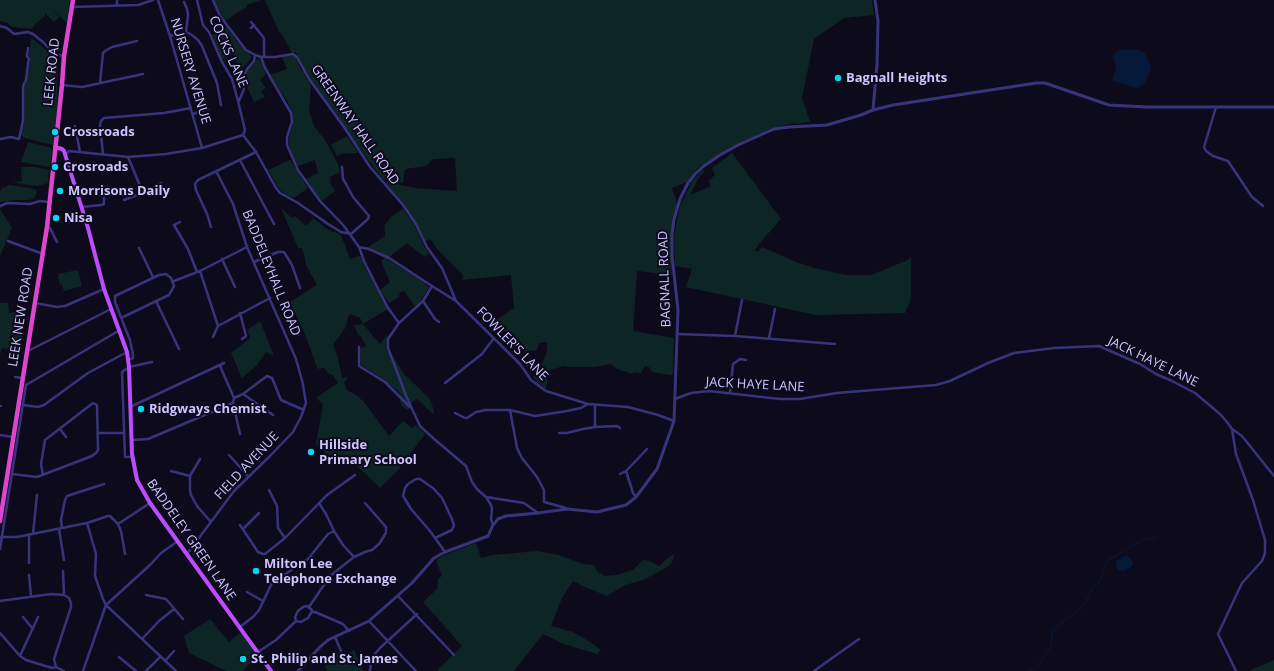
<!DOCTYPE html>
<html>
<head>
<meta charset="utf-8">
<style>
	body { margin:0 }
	canvas { display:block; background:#0d0a1b }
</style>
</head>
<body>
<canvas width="1274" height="671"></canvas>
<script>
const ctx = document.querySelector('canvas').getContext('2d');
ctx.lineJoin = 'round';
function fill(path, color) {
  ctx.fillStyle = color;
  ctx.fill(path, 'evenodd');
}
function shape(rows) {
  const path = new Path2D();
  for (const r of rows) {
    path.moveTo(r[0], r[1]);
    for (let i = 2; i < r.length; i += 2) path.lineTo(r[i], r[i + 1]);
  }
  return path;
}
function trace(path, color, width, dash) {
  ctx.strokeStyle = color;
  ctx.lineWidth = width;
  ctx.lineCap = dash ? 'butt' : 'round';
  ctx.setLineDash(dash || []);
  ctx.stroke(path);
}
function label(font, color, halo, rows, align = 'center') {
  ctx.font = font + ' "Open Sans",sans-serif';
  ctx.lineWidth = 4;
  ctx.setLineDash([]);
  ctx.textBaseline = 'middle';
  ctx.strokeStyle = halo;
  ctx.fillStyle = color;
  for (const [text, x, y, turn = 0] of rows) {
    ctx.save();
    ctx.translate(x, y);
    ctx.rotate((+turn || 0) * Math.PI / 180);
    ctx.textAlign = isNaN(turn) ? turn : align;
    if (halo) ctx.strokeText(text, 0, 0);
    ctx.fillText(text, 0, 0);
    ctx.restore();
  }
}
fill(shape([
	[0,0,70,0,67,23,51,8,59,17,54,22,45,13,45,16,35,24,32,29,12,27,8,23,0,21],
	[214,0,261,0,247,5,247,7,236,13,225,22],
	[265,0,872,0,874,15,844,18,814,39,802,98,810,122,797,124,793,123,775,128,757,135,708,161,696,170,687,182,672,188,677,203,671,247,672,275,637,271,633,331,674,338,673,374,670,375,652,372,649,367,645,366,641,373,633,372,633,374,617,369,611,364,595,367,571,367,564,366,549,370,546,389,533,378,539,371,547,352,547,342,539,343,537,350,525,352,511,340,513,336,504,331,500,334,493,322,514,308,511,275,461,280,464,277,461,273,438,250,430,239,426,241,414,219,386,183,387,182,415,188,457,191,455,158,433,159,426,166,405,169,403,183,382,179,306,74,297,54,295,52,292,53,282,34,279,32],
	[226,26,238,43,252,57,242,69,241,74,233,54,222,60,212,35],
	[31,38,58,59,57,111,53,145,24,138,21,134,24,86,27,79,30,60,29,55],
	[292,55,296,57,299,65,311,86,309,110,314,126,325,140,338,164,340,172,330,177,331,185,335,191,322,201,316,194,306,179,318,173,315,160,298,166,293,157,289,145,289,135,293,126,292,116,288,102,270,75,287,69,282,57],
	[259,58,266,74,260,80,266,88,261,91,265,97,254,102,244,80,248,69,256,60],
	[347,136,358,153,341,154,337,156,331,145],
	[28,142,52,148,50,167,21,162],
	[732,153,781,219,759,244,755,250,758,252,762,247,796,262,814,268,846,275,871,275,908,260,911,257,911,296,910,302,905,313,816,315,686,287,692,269,675,266,674,236,680,206,693,180,702,170,705,170,698,179,690,195,711,186,708,181,715,175,712,168],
	[290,160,308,188,294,198,286,195,280,190,268,170],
	[21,167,35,167,49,170,48,183,37,186,22,184,13,182,22,181],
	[10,185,35,189,37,192,34,198,29,200,14,200,0,202,0,192,2,188],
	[281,208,292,218,295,216,306,226,313,218,327,229,341,235,350,259,360,256,368,273,388,309,363,324,380,344,387,335,388,336,387,345,389,355,392,355,404,374,429,398,432,405,434,412,433,414,417,399,413,401,408,410,402,406,400,401,401,396,399,392,386,381,361,365,360,349,366,346,361,336,358,335,354,325,363,324,360,318,350,314,348,317,346,327,333,345,337,354,342,378,348,377,344,383,347,390,356,395,364,402,389,436,403,421,412,428,415,425,425,434,399,469,380,488,349,458,338,465,316,444,323,404,316,398,338,383,333,375,328,373,323,367,320,369,317,368,307,339,290,302,317,285,306,265,304,254,302,248,298,248],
	[0,209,12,228,0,256],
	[403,209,414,224,424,246,429,253,425,257,407,243,389,257,368,247,385,236,385,229,384,226,391,217],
	[385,258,416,277,429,287,420,302,415,306,404,291,400,292,399,297,389,303,380,290,390,282,381,261],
	[78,270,82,286,64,291,62,285,59,283,58,274],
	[0,303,8,303,9,313,19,311,16,330,24,331,21,351,2,348,0,355],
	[260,321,274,356,266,352,257,365,242,378,231,353,249,339,250,337,247,330],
	[476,543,481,558,493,555,537,551,559,555,583,564,594,565,597,571,604,576,616,575,633,570,643,560,649,561,659,566,669,557,675,554,671,564,664,569,643,580,625,585,607,596,587,588,573,581,562,598,551,626,573,632,590,642,601,650,597,654,564,644,543,634,514,671,438,671,438,669,462,646,423,602,437,589,438,578,442,576,436,561,442,556],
	[210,619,229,642,241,632,256,653,256,657,243,671,226,671,189,653,184,636],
	[354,650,363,671,327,671,325,666,339,652,342,656],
	[1274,660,1274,671,1249,671]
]), '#0e2525');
fill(shape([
	[1128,49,1138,50,1144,52,1148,60,1151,69,1145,82,1142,86,1137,88,1128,86,1112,80,1116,69,1113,54,1119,50],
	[1126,555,1132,560,1133,564,1131,567,1124,571,1118,570,1116,565,1117,561]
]), '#071938');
trace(shape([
	[1028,671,1030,670,1034,670,1051,647,1053,630,1080,609,1086,602,1092,589,1100,581,1107,561,1142,540,1157,537]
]), '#071938', 1);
trace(shape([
	[117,0,117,6],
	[158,0,170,36,202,148],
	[197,0,203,25,209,32,222,62,232,79,238,101,245,130,243,135],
	[213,0,220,16,246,50,255,55,261,57,275,57,293,54,297,57,309,79,344,127,370,167,403,205,416,224,427,247,442,268,456,301],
	[184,2,187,9,188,15,186,32],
	[72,7,138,5,153,0],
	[251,22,264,38,264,56],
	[0,26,7,28,14,34,28,32,33,34,43,42,54,54,64,56],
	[251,28,254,25],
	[170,36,186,32,192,35,198,40,202,46,217,83,221,105],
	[261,57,265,68,291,113,292,122,287,137,287,145,298,170,320,201,344,226,359,247,364,261,373,279,388,308,399,323],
	[100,83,103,53,105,51,112,47,137,41],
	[62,85,82,87,143,74],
	[239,101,244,89,243,78,247,69,254,61,255,55],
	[1216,107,1204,147,1206,151,1213,156,1228,161,1252,197,1263,206],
	[193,114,208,109],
	[75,126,80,152],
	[243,135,256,152,276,188,280,193,298,203,328,224,341,232,351,234,368,219,369,216,353,197,346,184,343,179,342,167],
	[0,139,11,137,19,139,23,120,23,86,26,80,28,63,29,59,27,56,28,48],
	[66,154,69,151,128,157,166,154,202,148,243,135],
	[103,154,100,125,101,121,104,118,164,113,191,108],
	[128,157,143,193],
	[240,160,274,224],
	[216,171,233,204,247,247,296,359,303,384],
	[96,187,108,187],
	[124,200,143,193,161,183],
	[0,206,7,203,30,204,40,201,49,202],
	[81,207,101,205,104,204,104,187],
	[180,222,174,225,188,249,197,272],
	[47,227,50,228,57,242],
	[211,227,207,214,196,190,195,184,198,180,256,152],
	[8,241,43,254],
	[359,247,369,249,389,258,432,286],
	[139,248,153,277],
	[222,259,235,287],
	[254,262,278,252,284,252,292,265,300,288],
	[200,271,218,326,270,298],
	[174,281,200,271,247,247],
	[156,301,179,349],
	[423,301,435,319,439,322],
	[35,303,57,307,65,306,104,289],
	[240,313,246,336,242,339],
	[121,318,169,295,174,286,171,278,166,274,159,275,115,296,115,302,130,340,133,355,133,358,128,360],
	[677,334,735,336,835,344],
	[735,336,742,300],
	[213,337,218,326],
	[769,338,775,309],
	[359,347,359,366,385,382,410,407],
	[28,351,111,309],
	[220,366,234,398],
	[15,377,22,378],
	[445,383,482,354,494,338],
	[26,385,120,330],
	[730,393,733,364,740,359,746,360],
	[243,394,273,415],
	[234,398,243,394,267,376,272,378,281,400,304,410],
	[234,398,233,403,240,434],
	[675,399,691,393,709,391,780,399,800,399,837,393,936,385,950,381,988,363,1014,353,1054,348,1099,346,1140,364,1156,374,1172,381,1195,393,1220,414,1227,422,1232,429,1236,454,1253,500,1265,540,1265,553,1262,561,1242,583,1218,634,1236,671],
	[23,405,38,407,44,405,88,373,127,352],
	[595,405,595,427],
	[0,406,1,406],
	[130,407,224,363],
	[510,410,517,448,522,458,537,477,544,490,544,502,566,508],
	[455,413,465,418,467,418,476,412,485,410,510,410,535,416,567,411,581,408,588,404],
	[60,429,66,437],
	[1232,429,1242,436,1274,476],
	[98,433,123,433],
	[559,433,567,433,583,429,595,427,617,426,620,428],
	[0,435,13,437],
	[131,440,148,439,233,403],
	[229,455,248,476],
	[132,457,125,457,122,372,129,367,152,362],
	[200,459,190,476,190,490,191,495,197,506,211,522],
	[171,471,190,476],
	[626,471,633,493,636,497],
	[12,474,37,477,92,456,96,453,98,450,97,405,93,403,45,440,41,464,43,475],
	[620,474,626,471,647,449],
	[269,490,277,506,278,528,285,538],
	[486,497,524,503,538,513],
	[319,503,326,514,334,531,343,545,354,557],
	[118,524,121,531,125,554],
	[240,525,258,552,263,554,265,554,285,538,327,495,355,475],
	[493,525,491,519,492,509,491,505,486,497,477,489,472,482,466,466,433,438,420,426,407,398,388,348,388,339,399,323,423,301,432,286,456,301,520,364,531,380,546,391,588,404,628,407,658,415,674,421],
	[62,528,61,520,65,500,67,496,104,484],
	[59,529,64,560],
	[243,529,259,513],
	[33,534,37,495],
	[0,537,17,537,87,523,108,516,110,516,118,524,150,503],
	[435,538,452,530,454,525,451,517,442,498,433,488,420,479,416,479,408,484,405,488,403,496,411,509,430,531,445,552],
	[0,549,26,385],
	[187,554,234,491,270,456,293,432,301,417,306,403,303,385],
	[29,563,29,535],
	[63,571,64,594],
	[29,575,31,596],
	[247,592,263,601],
	[146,595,166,599,183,619],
	[398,596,454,655],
	[0,601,51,594,64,595,69,598,71,603,71,607,54,659,56,667],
	[307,606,312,610,311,613,308,618,301,622,296,621,295,617,298,611,303,607,307,606],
	[309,607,330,576,354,557,365,552,372,550,379,544,386,533,386,527,365,503],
	[312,612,315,612,343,624,349,631],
	[23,617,33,629],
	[369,621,416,671],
	[240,627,254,616,259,610,272,583,308,559,328,534,334,531],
	[0,633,20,656,26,660,52,668,56,667,64,671],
	[335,637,341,651],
	[142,639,159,621,174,609],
	[258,652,276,640,296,621],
	[20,656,38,617],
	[119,657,136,671],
	[165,661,174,651],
	[83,671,106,605,103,599,95,576,96,554,87,523],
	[146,671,160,657],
	[176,671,106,605,150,565,161,553,178,541],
	[370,671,371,662,373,656,380,648,417,614],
	[814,671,859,639]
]), '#37347c', 2.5);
trace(shape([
	[873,110,877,65,878,21,875,0],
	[298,671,319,648,328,640,369,621,412,583,434,558,445,552,488,536,493,525,498,519,506,516,538,513,567,509,597,512,626,505,636,497,657,469,674,421,678,310,672,256,672,235,674,219,680,199,688,183,695,174,704,166,720,155,738,145,774,129,789,127,827,125,861,115,873,110,893,105,1036,83,1045,83,1109,105,1146,107,1274,107]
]), '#37347c', 3);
trace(shape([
	[55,147,62,149,64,151,88,228,104,289,127,352,129,367,132,454,137,480,150,503,271,671]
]), '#bd4cff', 4);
trace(shape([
	[0,521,47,227,62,85,64,56,73,0]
]), '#de46cd', 4.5);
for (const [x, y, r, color] of [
	[838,78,4,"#00d7f0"],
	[55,132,4,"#00d7f0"],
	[55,167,4,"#00d7f0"],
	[60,191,4,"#00d7f0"],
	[56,218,4,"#00d7f0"],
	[141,409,4,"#00d7f0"],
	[311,452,4,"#00d7f0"],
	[256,571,4,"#00d7f0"],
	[243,659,4,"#00d7f0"]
]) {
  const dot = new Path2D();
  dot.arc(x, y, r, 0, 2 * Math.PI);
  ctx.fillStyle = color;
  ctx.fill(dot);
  trace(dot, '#0d0a1b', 1.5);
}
label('13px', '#ccc5ff', '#0d0a1b', [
	["COCKS LANE",228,52,66],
	["NURSERY AVENUE",190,71,73],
	["LEEK ROAD",52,72,-84],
	["GREENWAY HALL ROAD",355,125,55],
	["BADDELEYHALL ROAD",271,273,68],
	["BAGNALL ROAD",665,279,-92],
	["LEEK NEW ROAD",21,317,-81],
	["FOWLER'S LANE",512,344,46],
	["JACK HAYE LANE",1153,362,26],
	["JACK HAYE LANE",755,385,3],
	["FIELD AVENUE",247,466,-47],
	["BADDELEY GREEN LANE",191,540,55]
]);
label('bold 13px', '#ccc5ff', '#0d0a1b', [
	["Bagnall Heights",846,78],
	["Crossroads",63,132],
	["Crosroads",63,167],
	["Morrisons Daily",68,191],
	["Nisa",64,218],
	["Ridgways Chemist",149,409],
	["Hillside",319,445],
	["Primary School",319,460],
	["Milton Lee",264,564],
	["Telephone Exchange",264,579],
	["St. Philip and St. James",251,659]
], 'left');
</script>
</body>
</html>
